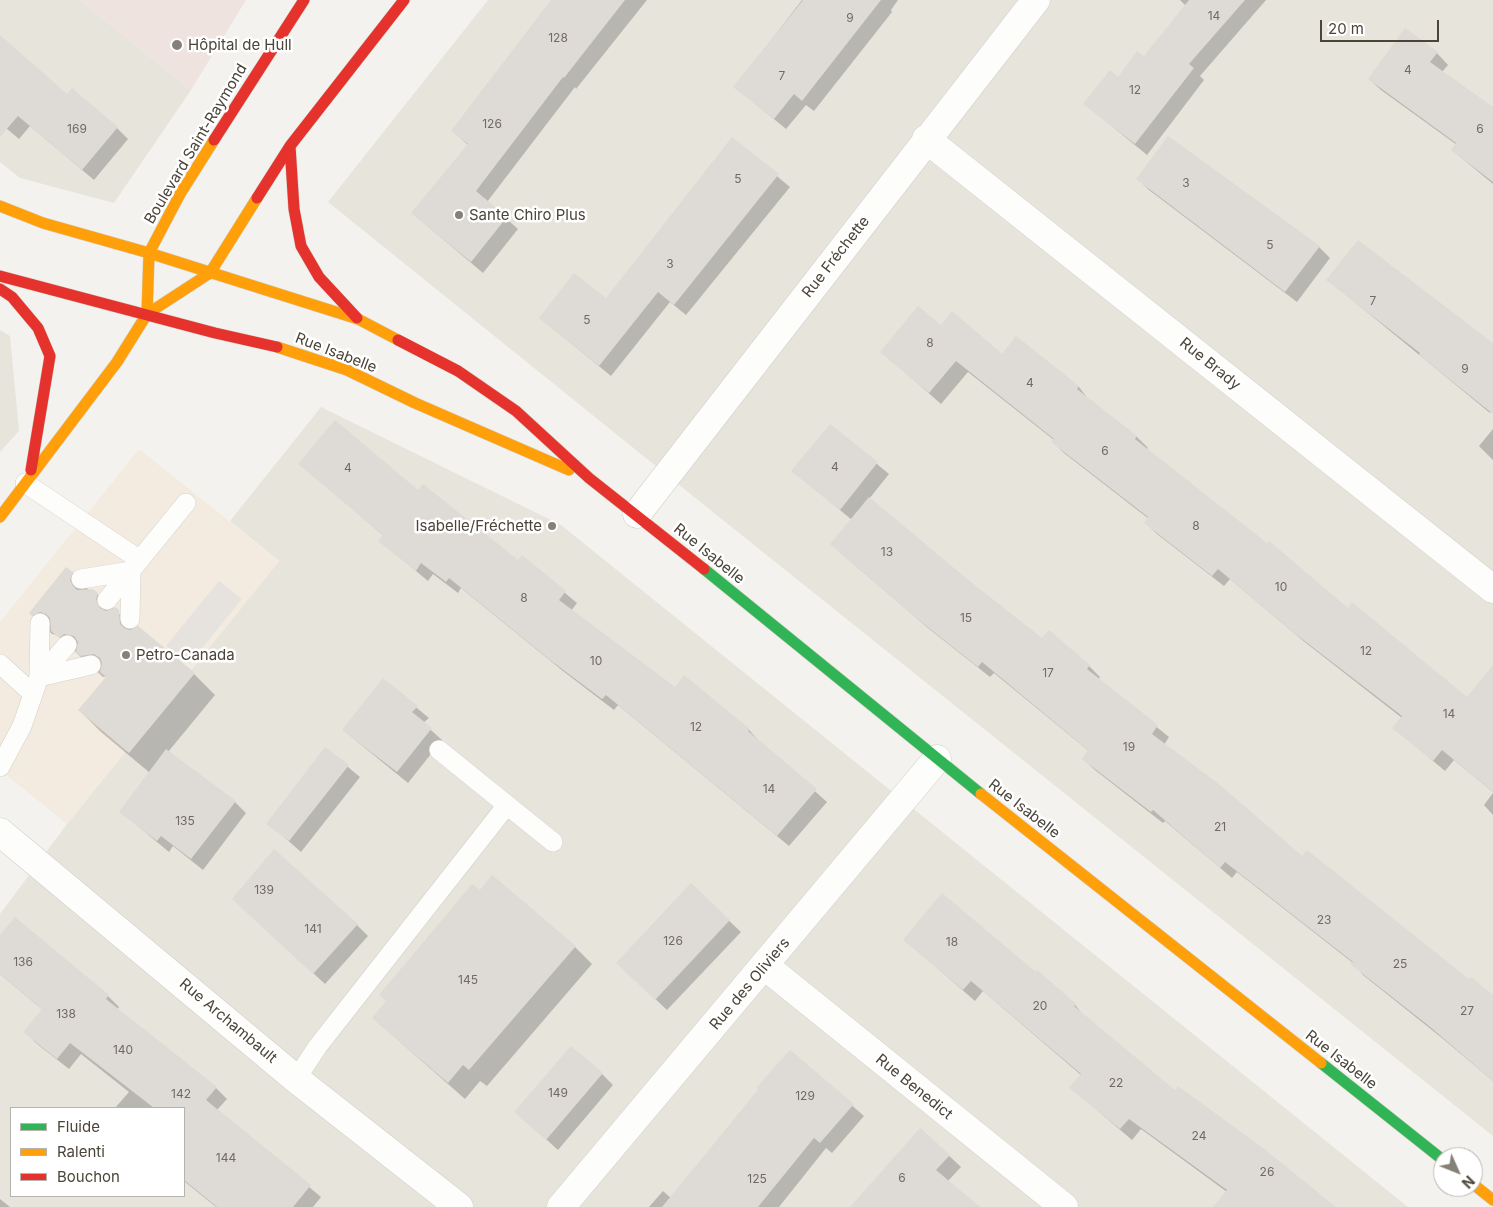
<!DOCTYPE html>
<html>
<head>
<meta charset="utf-8">
<style>
	body { margin:0 }
	#map { position:relative; width:1493px; height:1207px; overflow:hidden; background:#f4f2ee; font-family:Inter,sans-serif }
	canvas { display:block }
	.legend { position:absolute; left:10px; top:1107px; width:175px; height:90px; box-sizing:border-box; background:#fff; border:1px solid #b7b4b0; margin:0; padding:6px 9px; list-style:none; font-size:15px; color:#4b4439 }
	.legend li { display:flex; align-items:center; gap:10px; height:25px }
	.legend b { width:25px; border:1px solid #b7b4b0 }
	.north { position:absolute; left:1433px; top:1147px; width:50px; height:50px; box-sizing:border-box; background:#fff; border:1px solid #b7b4b0; border-radius:50%; rotate:134deg; font-size:14px; font-weight:700; line-height:20px; text-align:center; color:#4b4439 }
	.north::after { content:''; display:block; margin:auto; width:18px; height:22px; background:#868178; clip-path:polygon(50% 0,100% 100%,50% 72%,0 100%) }
	.scale { position:absolute; left:1320px; top:20px; width:119px; height:22px; box-sizing:border-box; border:2px solid #4b4439; border-top:0; padding-left:6px; font-size:15px; line-height:18px; white-space:nowrap; color:#4b4439; -webkit-text-stroke:4px #fff; paint-order:stroke }
</style>
</head>
<body>
<div id="map">
<canvas width="1493" height="1207"></canvas>
<ul class="legend">
<li><b style="height:6px;background:#30b455"></b>Fluide</li>
<li><b style="height:6px;background:#ff9f0a"></b>Ralenti</li>
<li><b style="height:6px;background:#e5322d"></b>Bouchon</li>
</ul>
<div class="north">N</div>
<div class="scale">20 m</div>
</div>
<script>
const ctx = document.querySelector('canvas').getContext('2d');
ctx.lineJoin = 'round';
function fill(path, color) {
  ctx.fillStyle = color;
  ctx.fill(path, 'evenodd');
}
function shape(rows) {
  const path = new Path2D();
  for (const r of rows) {
    path.moveTo(r[0], r[1]);
    for (let i = 2; i < r.length; i += 2) path.lineTo(r[i], r[i + 1]);
  }
  return path;
}
function trace(path, color, width, dash) {
  ctx.strokeStyle = color;
  ctx.lineWidth = width;
  ctx.lineCap = dash ? 'butt' : 'round';
  ctx.setLineDash(dash || []);
  ctx.stroke(path);
}
function label(font, color, halo, rows, align = 'center') {
  ctx.font = font + ' Inter,sans-serif';
  ctx.lineWidth = 5;
  ctx.setLineDash([]);
  ctx.textBaseline = 'middle';
  ctx.strokeStyle = halo;
  ctx.fillStyle = color;
  for (const [text, x, y, turn = 0] of rows) {
    ctx.save();
    ctx.translate(x, y);
    ctx.rotate((+turn || 0) * Math.PI / 180);
    ctx.textAlign = isNaN(turn) ? turn : align;
    if (halo) ctx.strokeText(text, 0, 0);
    ctx.fillText(text, 0, 0);
    ctx.restore();
  }
}
fill(shape([
	[0,0,80,0,191,90,114,203,20,178,0,162],
	[488,0,1493,0,1493,1136,724,521,328,202],
	[0,330,10,336,19,431,0,452],
	[321,407,561,525,1408,1207,0,1207,0,914,67,824,279,561,230,521],
	[11,1108,184,1108,184,1196,11,1196]
]), '#e7e4dc');
fill(shape([
	[139,449,279,561,67,824,0,770,0,622]
]), '#f3ebdf');
fill(shape([
	[80,0,246,0,191,90]
]), '#eee3df');
fill(shape([
	[219,581,242,599,189,664,166,646]
]), '#e6e3df');
fill(shape([
	[553,0,647,0,576,89,575,87,487,202,518,229,483,273,412,213,468,145,453,131],
	[802,0,898,0,891,10,892,12,814,111,806,105,786,129,735,87],
	[1180,0,1266,0,1200,76,1204,80,1147,155,1085,104,1145,58,1186,6],
	[0,37,67,95,117,128,128,139,94,180,30,126,19,139,0,123],
	[1437,53,1448,65,1442,72,1493,111,1493,184,1452,150,1457,145,1381,90,1369,79],
	[732,139,790,187,686,315,670,302,611,376,540,318,606,300],
	[1138,179,1319,247,1330,258,1297,302,1149,190],
	[1328,280,1493,346,1493,409,1490,413],
	[941,327,1003,355,1017,338,1079,387,1089,400,1137,437,1148,448,1146,450,1348,610,1467,698,1493,700,1493,792,1454,760,1445,771,1394,728,1402,718,1306,643,1230,579,1224,586,1157,534,1146,523,1149,519,1064,453,1053,442,1054,440,968,372,941,404,882,352],
	[830,425,889,474,869,499,966,580,1042,640,1089,666,1100,677,1098,680,1169,737,1164,745,1302,857,1493,997,1493,1081,1442,1038,1363,975,1353,963,1237,872,1232,878,1165,821,1163,823,1095,770,1083,759,1089,751,994,673,990,677,928,628,843,555,832,544,852,520,793,471],
	[1493,429,1493,460,1479,446],
	[300,464,419,492,518,562,522,557,577,603,571,611,675,688,685,677,749,730,760,742,827,802,789,846,618,705,614,710,563,671,461,588,458,593,433,574,428,581,380,541,384,536],
	[72,573,89,590,97,594,136,629,194,674,215,695,168,752,235,802,246,813,203,870,173,846,169,852,121,812,150,773,101,732,79,710,108,676,103,677,57,635,52,634,30,613],
	[383,680,429,718,423,723,442,740,408,783,343,730],
	[326,749,360,777,301,852,268,823],
	[1493,793,1493,815,1484,805],
	[691,885,741,932,667,1010,629,974],
	[245,910,357,925,368,936,325,984],
	[0,937,108,996,119,1007,117,1010,216,1088,227,1099,217,1110,321,1197,313,1207,216,1207,184,1181,184,1108,115,1108,129,1092,81,1054,69,1069,36,1043,25,1032,43,1010,0,974],
	[904,939,1075,1005,1085,1017,1175,1091,1334,1207,1235,1207,1227,1192,1141,1129,1132,1140,1071,1088,1081,1075,983,991,975,1001],
	[575,947,592,964,487,1086,480,1081,465,1099,373,1018],
	[790,1051,864,1116,832,1153,826,1148,779,1207,649,1207,663,1191,671,1198],
	[602,1074,613,1085,558,1150,516,1112],
	[921,1129,961,1167,948,1181,978,1207,861,1207],
	[0,1199,10,1207,0,1207]
]), '#0003');
fill(shape([
	[551,0,625,0,564,78,563,77,476,191,507,217,471,262,411,213,468,144,451,131],
	[803,0,881,0,802,101,794,94,774,119,733,87],
	[1189,0,1245,0,1189,64,1194,68,1135,144,1083,104,1110,70,1118,77,1137,51,1144,56],
	[1405,28,1438,52,1430,62,1493,107,1493,182,1451,150,1456,143,1368,79],
	[0,35,67,94,72,88,118,127,82,170,18,116,0,137],
	[1168,136,1320,246,1285,292,1136,179],
	[732,137,779,174,674,305,658,292,599,366,539,318,574,273,606,298],
	[1358,240,1493,343,1493,414,1419,355,1420,353,1326,280],
	[918,306,941,325,952,311,1002,354,1016,336,1079,386,1077,389,1137,436,1135,439,1267,543,1269,541,1348,608,1352,602,1467,697,1493,665,1493,792,1442,750,1433,761,1392,728,1402,716,1293,632,1218,569,1212,576,1144,523,1148,517,1051,442,1054,439,956,361,929,393,880,352],
	[335,420,418,490,423,484,518,560,522,555,566,591,559,600,675,687,684,675,750,729,748,731,817,789,777,836,606,695,602,699,550,660,449,578,446,582,421,563,416,571,378,541,383,535,298,464],
	[830,424,878,462,840,510,791,471],
	[869,497,967,579,1042,638,1049,630,1090,665,1087,669,1158,725,1152,734,1220,785,1302,856,1307,850,1469,979,1471,977,1493,995,1493,1081,1429,1026,1350,964,1353,962,1225,862,1220,868,1153,810,1151,812,1082,759,1088,750,982,662,978,667,915,617,830,544],
	[66,567,73,572,70,580,73,586,77,590,93,589,98,593,96,599,100,608,106,611,116,607,119,610,120,624,124,628,130,630,138,626,195,673,129,753,78,710,106,677,100,672,102,663,100,658,94,654,81,656,76,652,78,642,74,636,64,634,59,638,51,631,50,618,46,614,40,612,32,616,29,613],
	[383,678,418,706,412,712,432,728,397,772,342,730],
	[325,747,349,765,289,841,266,824],
	[166,749,236,801,191,859,161,836,157,841,119,812],
	[274,849,358,924,313,974,232,899],
	[492,875,576,946,469,1070,463,1065,448,1083,372,1018,386,1001,379,995,472,884,480,890],
	[691,883,730,920,655,1000,616,963],
	[942,893,1036,972,1037,970,1076,1004,1074,1006,1175,1090,1178,1086,1263,1148,1336,1207,1213,1207,1227,1190,1129,1119,1120,1129,1069,1088,1081,1074,971,981,963,990,903,940],
	[15,917,109,995,106,999,217,1087,206,1100,311,1185,293,1207,217,1207,184,1180,184,1108,154,1108,70,1043,57,1059,23,1032,42,1009,0,974,0,935],
	[571,1046,603,1073,546,1140,514,1112],
	[790,1050,854,1104,820,1143,814,1138,758,1207,662,1207,758,1090,756,1088],
	[920,1128,950,1155,936,1170,980,1207,850,1207]
]), '#dedbd6');
const lane = shape([
	[25,483,140,560],
	[81,579,131,571,130,619],
	[107,600,186,503],
	[40,623,39,677,91,665],
	[0,664,32,693],
	[0,767,22,726,39,677,67,645],
	[507,805,553,842],
	[296,1079,318,1046,507,805,439,750]
]);
const street = shape([
	[926,139,1493,589],
	[637,514,1036,0],
	[0,832,296,1079,459,1207],
	[765,966,1064,1207],
	[561,1207,937,759]
]);
const fast = shape([
	[704,569,981,794],
	[1321,1063,1443,1160]
]);
const slow = shape([
	[0,206,43,223,149,253,358,319,398,340],
	[147,314,149,253,180,194,214,140],
	[277,347,347,370,415,403,569,470],
	[0,517,117,362,147,314,210,273,257,198],
	[981,794,1321,1063],
	[1473,1184,1493,1200]
]);
const jam = shape([
	[214,140,304,0],
	[290,146,294,209,301,246,319,277,357,318],
	[257,198,290,146,404,0],
	[0,276,215,333,277,347],
	[0,289,12,297,38,328,50,356,31,470],
	[398,340,458,371,516,411,589,478,704,569]
]);
trace(lane, '#d2d0cb', 20);
trace(street, '#d2d0cb', 29);
trace(fast, '#d3cfc5', 12);
trace(slow, '#d3cfc5', 12);
trace(jam, '#d3cfc5', 12);
trace(lane, '#fdfdfc', 19);
trace(street, '#fdfdfc', 28);
trace(fast, '#30b455', 11);
trace(slow, '#ff9f0a', 11);
trace(jam, '#e5322d', 11);
for (const [x, y, r, color] of [
	[177,45,6,"#868178"],
	[459,215,5,"#868178"],
	[552,526,5,"#868178"],
	[126,655,5,"#868178"]
]) {
  const dot = new Path2D();
  dot.arc(x, y, r, 0, 2 * Math.PI);
  ctx.fillStyle = color;
  ctx.fill(dot);
  trace(dot, '#fff', 2);
}
label('12px', '#706a61', null, [
	["14",1214,16],
	["9",850,18],
	["128",558,38],
	["4",1408,70],
	["7",782,76],
	["12",1135,90],
	["126",492,124],
	["169",77,129],
	["6",1480,129],
	["5",738,179],
	["3",1186,183],
	["5",1270,245],
	["3",670,264],
	["7",1373,301],
	["5",587,320],
	["8",930,343],
	["9",1465,369],
	["4",1030,383],
	["6",1105,451],
	["4",835,467],
	["4",348,468],
	["8",1196,526],
	["13",887,552],
	["10",1281,587],
	["8",524,598],
	["15",966,618],
	["12",1366,651],
	["10",596,661],
	["17",1048,673],
	["14",1449,714],
	["12",696,727],
	["19",1129,747],
	["14",769,789],
	["135",185,821],
	["21",1220,827],
	["139",264,890],
	["23",1324,920],
	["141",313,929],
	["126",673,941],
	["18",952,942],
	["136",23,962],
	["25",1400,964],
	["145",468,980],
	["20",1040,1006],
	["27",1467,1011],
	["138",66,1014],
	["140",123,1050],
	["22",1116,1083],
	["149",558,1093],
	["142",181,1094],
	["129",805,1096],
	["24",1199,1136],
	["144",226,1158],
	["26",1267,1172],
	["6",902,1178],
	["125",757,1179]
]);
label('15px', '#4b4439', '#fff', [
	["Hôpital de Hull",188,45],
	["Sante Chiro Plus",469,215],
	["Isabelle/Fréchette",542,526,"right"],
	["Petro-Canada",136,655]
], 'left');
label('15px', '#4b4439', '#fff', [
	["Boulevard Saint-Raymond",196,144,-59],
	["Rue Fréchette",836,257,-52],
	["Rue Isabelle",336,353,21],
	["Rue Brady",1210,364,39],
	["Rue Isabelle",709,554,39],
	["Rue Isabelle",1024,809,38],
	["Rue des Oliviers",750,984,-50],
	["Rue Archambault",228,1021,40],
	["Rue Isabelle",1341,1060,38],
	["Rue Benedict",914,1087,39]
]);
</script>
</body>
</html>
